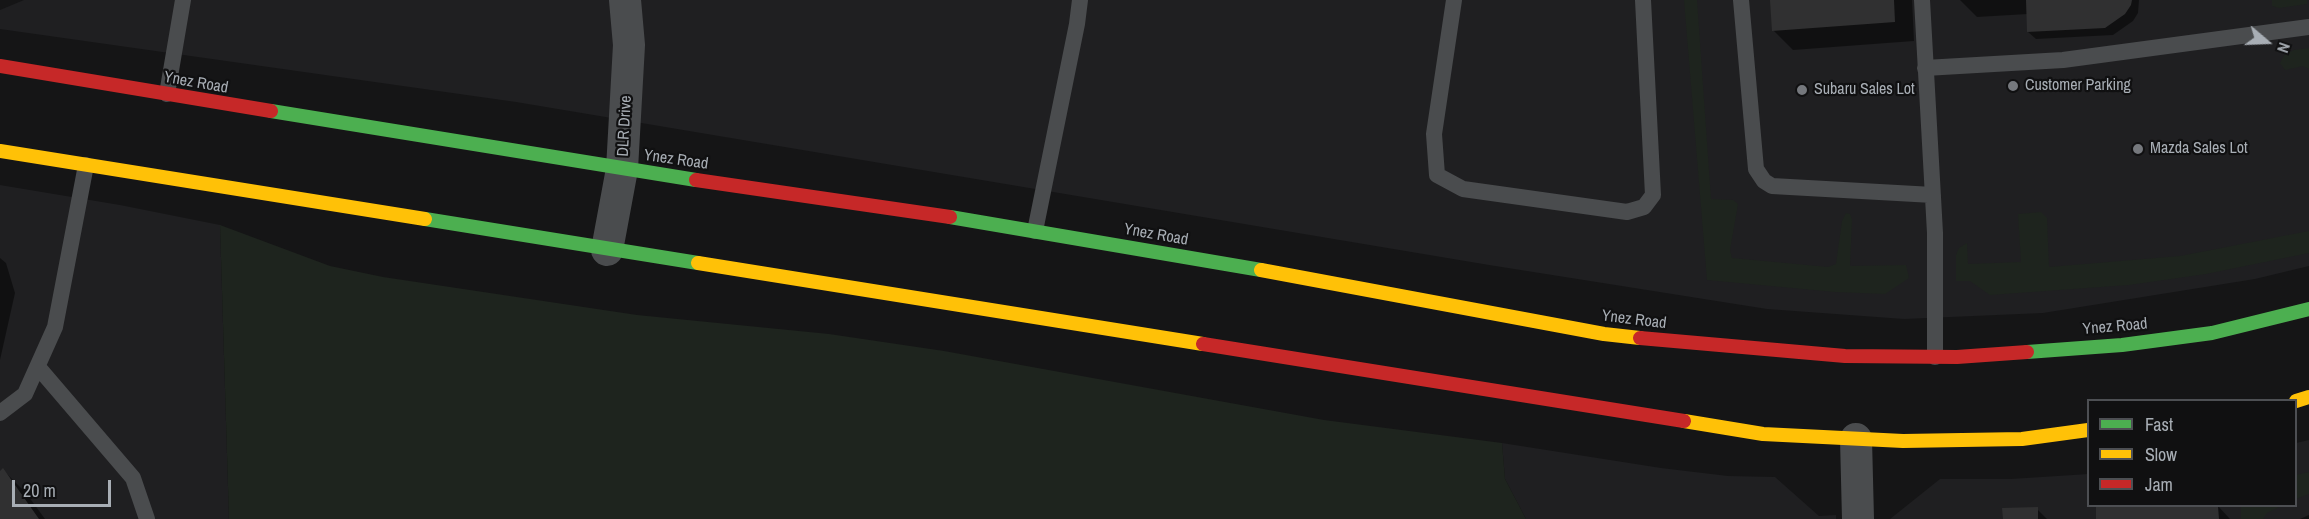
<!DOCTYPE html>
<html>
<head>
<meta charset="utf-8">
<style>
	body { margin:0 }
	#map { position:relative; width:2309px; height:519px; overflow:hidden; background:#151516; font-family:"Archivo Narrow",sans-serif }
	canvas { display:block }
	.legend { position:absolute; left:2087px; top:399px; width:210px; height:108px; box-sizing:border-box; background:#101011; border:2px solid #4d4f53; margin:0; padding:8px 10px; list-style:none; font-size:18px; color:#a8aeb5 }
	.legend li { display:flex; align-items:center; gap:12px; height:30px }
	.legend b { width:30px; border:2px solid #4d4f53 }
	.north { position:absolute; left:2237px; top:12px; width:60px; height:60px; -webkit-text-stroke:4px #101011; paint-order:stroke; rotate:109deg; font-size:16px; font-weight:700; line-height:24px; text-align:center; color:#a8aeb5 }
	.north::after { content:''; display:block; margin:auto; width:21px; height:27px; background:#a8aeb5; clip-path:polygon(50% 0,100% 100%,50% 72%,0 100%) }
	.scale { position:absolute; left:12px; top:480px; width:99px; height:27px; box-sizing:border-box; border:3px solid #a8aeb5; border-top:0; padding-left:8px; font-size:18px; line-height:21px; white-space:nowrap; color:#a8aeb5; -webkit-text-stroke:4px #101011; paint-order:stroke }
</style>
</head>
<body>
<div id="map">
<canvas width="2309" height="519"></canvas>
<ul class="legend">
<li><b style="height:8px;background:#4caf50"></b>Fast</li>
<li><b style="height:8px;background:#ffc107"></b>Slow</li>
<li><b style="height:8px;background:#c62828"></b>Jam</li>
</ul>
<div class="north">N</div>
<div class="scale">20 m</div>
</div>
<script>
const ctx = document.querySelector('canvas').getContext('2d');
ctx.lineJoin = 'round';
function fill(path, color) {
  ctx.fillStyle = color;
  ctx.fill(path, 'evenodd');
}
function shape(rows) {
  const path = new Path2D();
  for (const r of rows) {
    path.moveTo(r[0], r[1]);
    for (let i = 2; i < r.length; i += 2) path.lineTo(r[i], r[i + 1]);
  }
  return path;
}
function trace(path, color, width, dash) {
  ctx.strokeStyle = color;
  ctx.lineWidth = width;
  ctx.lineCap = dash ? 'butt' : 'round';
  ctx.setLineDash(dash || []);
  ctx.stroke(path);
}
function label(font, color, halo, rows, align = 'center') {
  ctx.font = font + ' "Archivo Narrow",sans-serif';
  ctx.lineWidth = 4.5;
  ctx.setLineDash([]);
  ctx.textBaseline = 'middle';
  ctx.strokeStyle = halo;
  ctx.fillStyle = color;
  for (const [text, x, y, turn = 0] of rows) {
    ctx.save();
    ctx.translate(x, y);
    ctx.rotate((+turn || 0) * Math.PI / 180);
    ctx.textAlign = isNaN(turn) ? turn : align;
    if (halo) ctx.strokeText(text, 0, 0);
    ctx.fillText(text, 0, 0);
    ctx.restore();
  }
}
fill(shape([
	[24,0,2309,0,2309,266,2255,279,2043,313,1904,319,1767,309,1489,265,516,102,0,29,0,10],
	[0,185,120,205,220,225,229,519,0,519],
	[2309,440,2309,519,1884,519,1890,519,1940,479,2011,479,2088,474,2088,506,2296,506,2296,443],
	[1502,443,1661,468,1728,476,1775,477,1819,516,1836,515,1836,519,1526,519,1505,479]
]), '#1f1f21');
fill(shape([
	[1684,0,1697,0,1711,199,1733,200,1738,204,1730,250,1732,258,1828,267,1836,264,1842,221,1846,213,1850,214,1852,220,1850,266,1906,265,1909,278,1885,294,1835,292,1707,280],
	[2272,0,2307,0,2307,4,2279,8,2272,6],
	[2309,48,2309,69,2303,66,2285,70,2280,63,2285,54,2294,50],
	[2041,212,2047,218,2049,267,2180,256,2309,231,2309,253,2206,274,2129,285,1990,295,1970,281,1956,281,1956,255,1959,248,1967,243,1968,264,2021,262,2018,214],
	[220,225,330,266,383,277,637,315,829,334,944,351,1324,420,1502,443,1505,479,1526,519,229,519],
	[2309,472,2309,494,2296,499,2296,475],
	[2241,506,2281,506,2267,513,2263,519,2241,519]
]), '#1e241e');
fill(shape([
	[1771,0,1912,0,1914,41,1793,50,1773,30],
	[1960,0,2139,0,2138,13,2133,21,2113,35,2036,39,2028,32,2028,14,1977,17],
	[0,258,6,263,15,293,0,360],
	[3,470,26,493,45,519,0,519,0,473],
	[2218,506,2230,519,2097,519],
	[2037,509,2047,519,2003,519],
	[2309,515,2309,519,2300,519]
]), '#0007');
fill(shape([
	[1770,0,1894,0,1895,22,1772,31],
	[2026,0,2132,0,2131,5,2125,14,2105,28,2027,32],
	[3,468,39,519,0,519,0,471],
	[2096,506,2218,506,2219,519,2096,519],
	[2038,507,2038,519,2003,519,2002,508]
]), '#303031');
trace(shape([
	[1454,0,1434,134,1437,175,1463,189,1627,212,1644,207,1653,195,1643,0],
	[1741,0,1756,169,1764,181,1772,186,1933,195],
	[1922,0,1935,233,1935,357],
	[1925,68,2063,60,2309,27],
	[167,94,183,0],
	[1035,231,1077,24,1080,0],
	[38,367,133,478,147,519],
	[0,413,25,394,55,327,86,165]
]), '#4a4c4e', 16);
trace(shape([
	[607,250,622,169,629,45,625,0],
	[1856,439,1858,519]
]), '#4a4c4e', 32);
trace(shape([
	[271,111,696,180],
	[950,217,1261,270],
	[425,219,698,263],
	[2027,352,2122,345,2212,333,2309,309]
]), '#4caf50', 14);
trace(shape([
	[0,151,425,219],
	[698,263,1203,344],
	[1261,270,1604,334,1640,338],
	[2296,401,2309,397],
	[1684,421,1763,434,1903,441,2022,439,2088,430]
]), '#ffc107', 14);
trace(shape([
	[0,66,271,111],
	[696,180,950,217],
	[1640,338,1845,356,1957,357,2027,352],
	[1203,344,1684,421]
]), '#c62828', 14);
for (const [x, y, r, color] of [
	[2013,86,6,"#75787d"],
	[1802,90,6,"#75787d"],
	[2138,149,6,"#75787d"]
]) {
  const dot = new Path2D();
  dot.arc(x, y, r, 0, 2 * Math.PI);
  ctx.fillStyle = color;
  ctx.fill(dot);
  trace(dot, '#101011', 2);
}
label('16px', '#a8aeb5', '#101011', [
	["Ynez Road",196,83,10],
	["DLR Drive",625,126,-87],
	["Ynez Road",676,160,8],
	["Ynez Road",1156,235,10],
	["Ynez Road",1634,320,7],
	["Ynez Road",2115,327,-5]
]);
label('16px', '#a8aeb5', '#101011', [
	["Customer Parking",2025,86],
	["Subaru Sales Lot",1814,90],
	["Mazda Sales Lot",2150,149]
], 'left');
</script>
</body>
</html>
